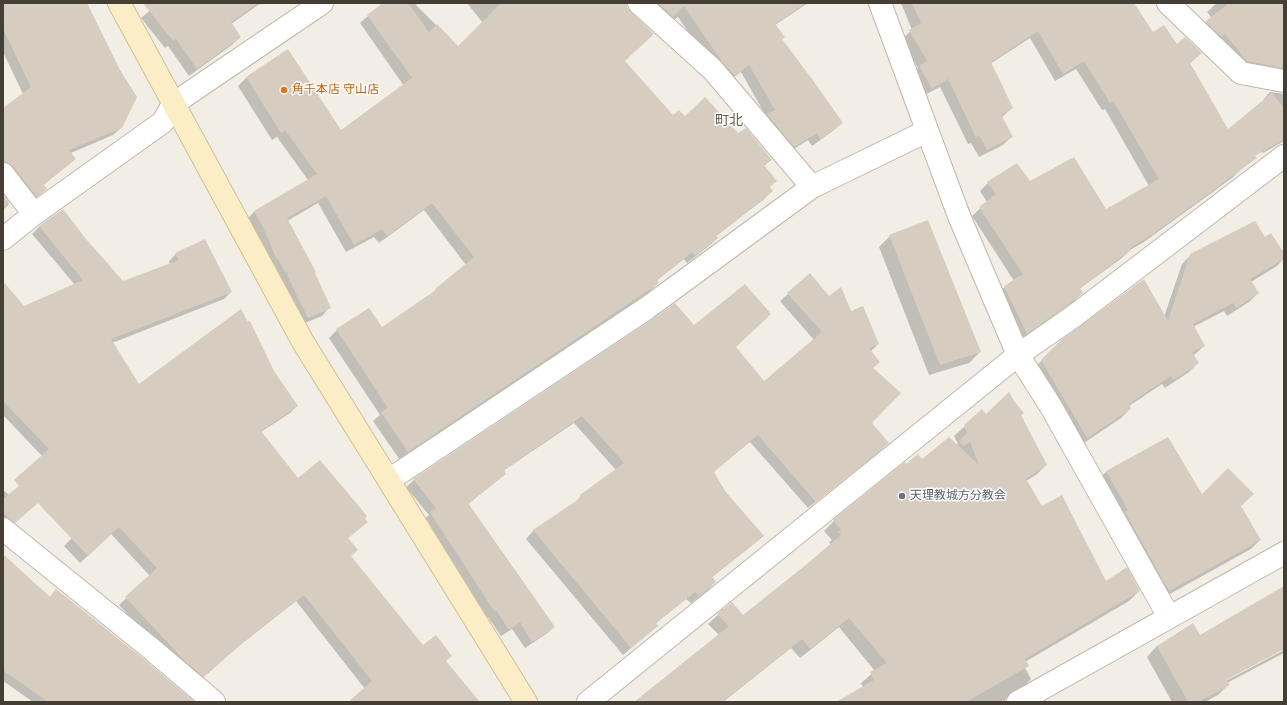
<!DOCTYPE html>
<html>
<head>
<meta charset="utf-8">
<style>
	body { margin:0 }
	#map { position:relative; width:1287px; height:705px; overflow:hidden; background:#f2eee5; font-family:Helvetica,sans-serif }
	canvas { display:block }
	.frame { position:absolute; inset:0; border:4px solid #443e35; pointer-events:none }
</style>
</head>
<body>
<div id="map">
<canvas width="1287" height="705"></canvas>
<div class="frame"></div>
</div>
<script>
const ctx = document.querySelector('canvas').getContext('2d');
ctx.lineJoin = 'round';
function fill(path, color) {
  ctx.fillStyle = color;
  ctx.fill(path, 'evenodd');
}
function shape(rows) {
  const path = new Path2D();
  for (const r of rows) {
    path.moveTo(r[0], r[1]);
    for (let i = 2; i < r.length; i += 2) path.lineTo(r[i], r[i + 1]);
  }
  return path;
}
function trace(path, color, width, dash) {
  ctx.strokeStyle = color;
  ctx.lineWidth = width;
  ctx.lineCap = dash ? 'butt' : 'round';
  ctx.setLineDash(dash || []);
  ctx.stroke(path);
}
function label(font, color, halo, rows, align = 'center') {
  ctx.font = font + ' Helvetica,"Noto Sans JP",sans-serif';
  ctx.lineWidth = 3;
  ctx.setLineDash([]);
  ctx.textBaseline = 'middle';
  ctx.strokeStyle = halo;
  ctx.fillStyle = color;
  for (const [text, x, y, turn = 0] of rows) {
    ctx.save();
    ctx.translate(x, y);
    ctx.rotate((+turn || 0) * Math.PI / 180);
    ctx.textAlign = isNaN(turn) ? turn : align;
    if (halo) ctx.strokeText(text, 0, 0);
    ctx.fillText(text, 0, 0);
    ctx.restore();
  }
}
fill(shape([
	[3,3,85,3,121,128,113,135,71,153,75,159,67,166,43,185,46,189,29,204,3,172,3,109,23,94,3,52],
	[159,3,261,3,231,24,240,37,232,45,189,76,168,46,165,48,141,18],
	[385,3,418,3,416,5,458,47,483,23,467,3,626,3,624,62,673,117,684,117,738,134,771,160,764,166,769,187,772,191,764,199,715,237,717,238,709,246,687,263,684,259,656,281,658,283,650,291,631,305,400,460,373,421,380,415,329,338,337,330,381,329,428,297,466,265,424,210,379,243,374,237,346,252,318,203,287,221,314,273,329,308,322,316,300,325,246,220,254,212,308,180,277,137,272,140,238,86,246,78,288,51,341,132,404,86,360,23,368,16],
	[641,3,808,3,775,25,784,37,781,40,841,123,834,130,812,146,808,140,786,154,766,116,741,72,726,83,715,71,678,17,671,22],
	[901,3,1118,3,1152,33,1177,45,1201,53,1189,64,1241,169,1232,178,1144,242,1130,250,1122,258,1079,289,1082,293,1074,301,1018,341,997,295,1005,287,1014,281,972,216,987,202,980,191,988,183,1016,164,1030,183,1106,210,1149,186,1105,109,1102,110,1076,69,1055,81,1030,38,990,64,1012,108,1001,118,1011,137,1003,145,979,157,971,143,968,144,940,87,923,96,911,75,918,68,902,39,912,30],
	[1217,3,1284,3,1284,80,1239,69,1198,30,1212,18,1207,12],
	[1270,92,1284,94,1284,141,1263,153,1242,121,1264,101,1263,100],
	[3,196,9,204,3,210],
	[63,210,86,240,122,282,170,264,169,261,176,254,231,292,224,299,112,343,139,385,273,371,297,406,290,413,261,432,298,479,364,519,366,522,347,539,350,556,423,646,445,661,468,702,350,702,365,689,296,601,240,645,196,683,178,669,119,605,150,576,111,534,80,563,64,546,72,538,42,456,3,415,3,282,24,308,75,285,32,234,39,227],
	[890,236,980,352,969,363,929,375,879,247],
	[1265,238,1284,254,1284,258,1277,266,1251,282,1258,293,1249,302,1227,316,1224,311,1193,327,1204,346,1193,356,1198,363,1189,372,1165,388,1162,384,1129,406,1130,409,1121,418,1078,447,1033,369,1061,342,1164,317,1182,264,1191,255],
	[810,275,829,297,850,312,878,344,871,351,872,368,870,423,887,443,880,451,808,508,750,442,713,472,724,492,763,536,755,543,711,578,715,582,708,590,691,603,686,599,655,624,649,633,623,655,526,539,533,531,574,504,581,496,616,470,574,423,503,471,505,474,497,481,468,504,554,627,546,634,525,648,512,629,501,636,488,617,486,618,423,520,429,515,406,487,414,480,655,319,694,327,735,347,764,382,814,340,780,301],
	[1013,402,1023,413,1020,416,1046,465,1036,475,1026,481,1042,507,1106,582,1139,591,1129,601,1025,662,1025,668,1031,679,1021,689,1006,698,1005,702,838,702,863,687,861,683,875,671,839,627,800,658,791,648,723,702,640,702,719,635,708,624,718,615,743,616,807,565,831,545,829,542,832,540,824,531,834,521,905,464,906,466,922,461,956,445,958,444,954,436,982,411,986,416],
	[1167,438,1202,496,1240,507,1260,540,1251,549,1159,600,1097,481,1106,472],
	[3,490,28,510,8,528,3,525],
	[3,556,49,598,56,590,174,702,33,702,3,681],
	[1284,587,1284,648,1221,681,1222,683,1284,650,1284,653,1227,683,1228,685,1218,695,1205,702,1172,702,1147,657,1157,646,1200,636]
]), '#0003');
fill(shape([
	[3,3,87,3,120,70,137,97,122,128,69,150,76,159,43,184,47,189,37,197,13,166,8,163,3,162,3,108,31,87,3,29],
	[143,3,259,3,231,22,241,37,197,69,176,39,173,41],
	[383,3,408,3,429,32,437,24,458,46,501,3,627,3,627,7,631,12,654,34,625,61,673,115,679,110,685,116,705,97,738,133,746,128,772,160,764,165,777,181,770,187,773,191,716,236,718,238,696,256,692,252,657,280,659,283,408,452,381,412,388,408,336,329,369,308,382,327,436,290,435,289,474,257,432,203,387,236,382,229,354,245,326,196,287,218,316,272,315,273,331,308,308,318,287,275,288,274,286,272,285,272,278,259,277,260,263,227,254,211,317,174,285,130,281,133,246,77,288,49,341,130,412,78,367,15],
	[658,3,806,3,775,24,785,37,782,39,812,79,843,123,820,139,817,133,794,147,767,114,775,110,749,65,735,76,723,63,684,6,673,17],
	[912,3,1134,3,1153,32,1164,25,1177,44,1185,37,1202,53,1190,63,1228,129,1272,93,1284,108,1284,139,1255,156,1257,158,1153,234,1130,248,1131,250,1080,288,1083,293,1027,334,1004,286,1023,274,979,207,996,194,987,182,1017,163,1030,181,1074,157,1106,209,1159,179,1113,101,1110,103,1084,61,1063,74,1038,31,991,62,1013,108,1001,115,1013,137,987,150,979,135,976,137,948,79,932,89,919,66,927,61,909,30,921,23],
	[1229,3,1284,3,1284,65,1281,68,1247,61,1225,34,1222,37,1205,22],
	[3,194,9,202,3,207],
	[63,209,86,239,123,281,179,260,175,253,205,239,232,292,111,339,139,384,241,309,248,322,250,321,274,371,298,406,261,431,298,478,320,460,367,516,365,519,368,522,348,538,358,550,351,556,423,645,436,635,452,656,446,661,480,702,348,702,372,681,304,595,248,638,204,677,186,662,125,597,157,568,119,527,88,556,38,503,15,523,8,518,3,512,3,499,19,486,14,480,49,449,3,401,3,281,24,306,83,280,39,226],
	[928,220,981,352,940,365,889,235],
	[1255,221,1265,237,1271,233,1284,253,1284,259,1250,279,1259,293,1236,308,1233,303,1193,324,1205,346,1192,352,1199,363,1174,380,1171,376,1129,404,1131,409,1087,438,1041,360,1060,341,1144,279,1168,321,1190,254],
	[810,273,829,296,841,287,851,311,863,306,879,344,869,348,880,362,873,368,901,393,872,423,889,443,816,502,758,435,748,443,714,472,725,491,764,536,712,577,716,582,699,596,695,592,656,623,658,626,631,648,533,530,582,497,580,495,624,463,582,416,504,470,506,474,468,503,555,627,532,642,520,622,509,630,496,610,494,611,430,512,436,508,413,479,654,318,675,303,694,325,745,284,771,314,736,347,764,381,822,332,787,293],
	[1009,392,1014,401,1024,413,1021,415,1047,465,1026,479,1042,506,1062,495,1106,581,1127,567,1140,591,1025,659,1029,666,966,702,836,702,874,680,870,672,887,663,849,618,810,649,802,639,722,702,634,702,729,626,717,614,732,602,743,615,807,564,841,535,838,532,841,530,833,520,905,462,906,464,918,454,922,459,949,437,979,465,970,442,963,446,959,441,967,433,964,425,982,409,986,414],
	[1168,437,1202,494,1228,468,1254,494,1241,506,1261,540,1169,591,1125,512,1128,510,1106,471],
	[3,554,50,597,56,589,141,657,195,702,48,702,3,670],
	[1284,586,1284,649,1226,680,1230,685,1198,702,1188,702,1157,646,1193,623,1200,635]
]), '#d6ccbf');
const street = shape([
	[639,3,713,70,812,187],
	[880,3,959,216,1018,355,1050,405,1169,617],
	[1168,3,1241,73,1284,81],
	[3,174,34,214],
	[3,239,34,214,163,122,173,104,322,3],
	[389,480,647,308,812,187,927,131],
	[3,529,149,647,214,702],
	[588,702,1018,355,1074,316,1284,156],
	[1018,702,1284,553]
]);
const secondary = shape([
	[119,3,303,342,526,702]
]);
trace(street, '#bfb8ac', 24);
trace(secondary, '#cfc097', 24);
trace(street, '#fff', 22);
trace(secondary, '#fbeec6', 22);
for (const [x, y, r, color] of [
	[284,90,4,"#e8710a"],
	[902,496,4,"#6b7280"]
]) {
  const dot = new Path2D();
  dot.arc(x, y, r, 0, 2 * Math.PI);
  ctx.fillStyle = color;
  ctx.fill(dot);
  trace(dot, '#fff', 1.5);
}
label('12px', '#c56008', '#fff', [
	["角千本店 守山店",292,90]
], 'left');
label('12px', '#5b616d', '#fff', [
	["天理教城方分教会",910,496]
], 'left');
label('14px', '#665c4d', '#fff', [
	["町北",729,121]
]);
</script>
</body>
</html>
